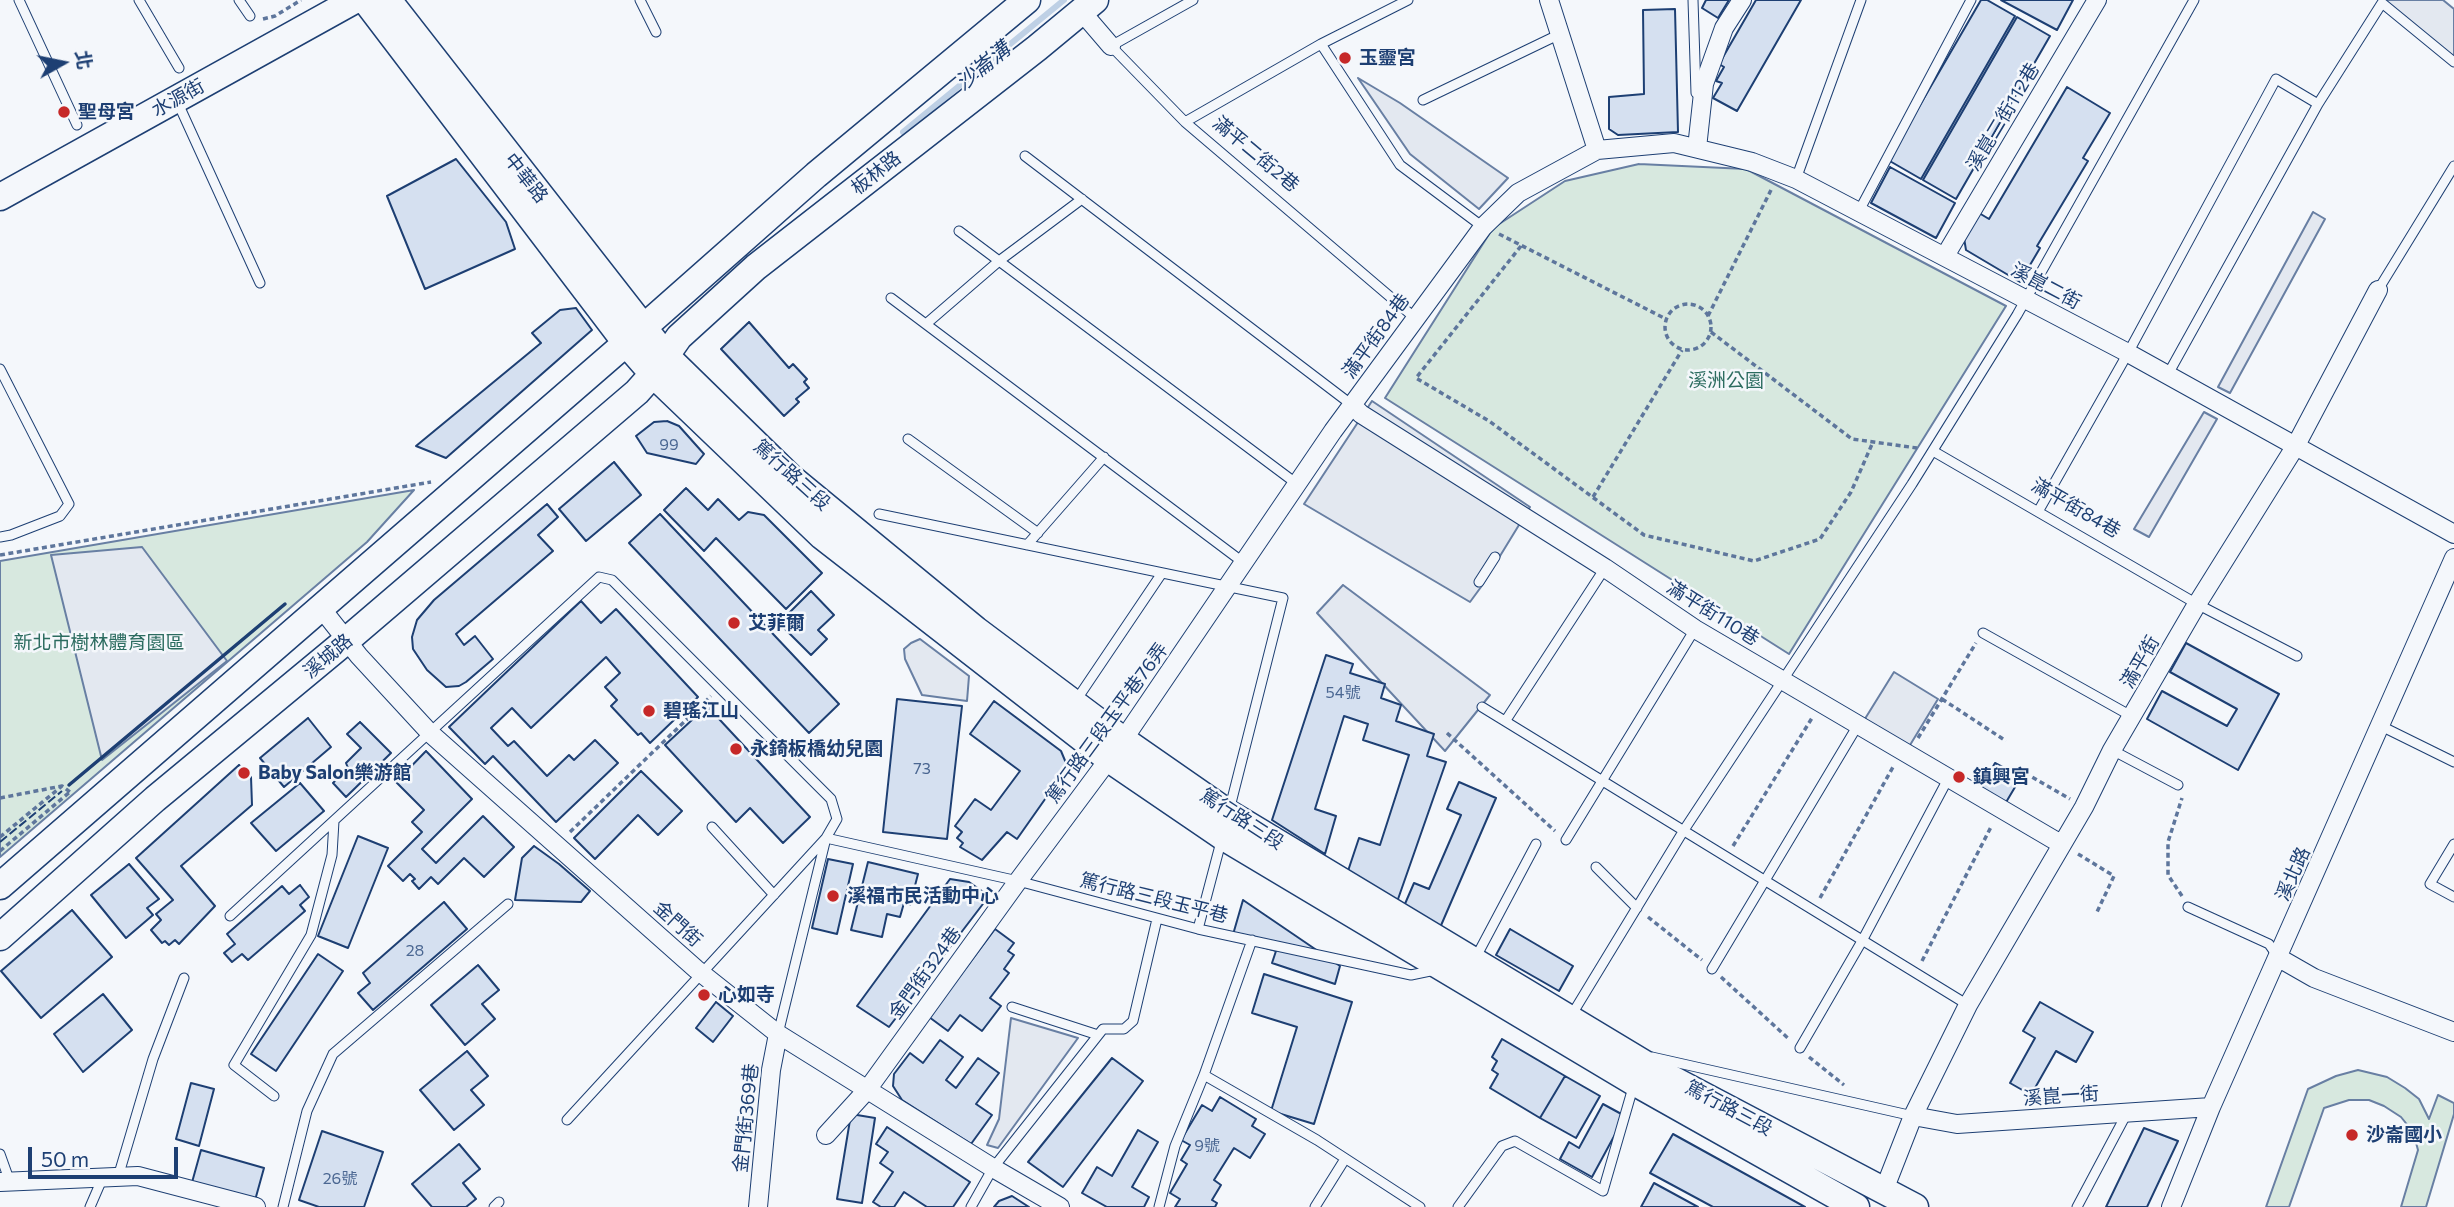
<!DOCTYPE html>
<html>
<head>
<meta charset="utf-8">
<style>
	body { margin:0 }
	#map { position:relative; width:2454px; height:1207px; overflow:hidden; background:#f4f7fb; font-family:Commissioner,"Noto Sans TC",sans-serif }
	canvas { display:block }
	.north { position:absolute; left:28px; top:28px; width:70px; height:70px; -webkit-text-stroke:5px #f4f7fb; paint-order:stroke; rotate:81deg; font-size:19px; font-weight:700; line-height:28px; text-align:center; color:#1d3f73 }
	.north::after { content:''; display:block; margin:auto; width:24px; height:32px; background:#1d3f73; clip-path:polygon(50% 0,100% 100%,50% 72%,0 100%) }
	.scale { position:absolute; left:28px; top:1147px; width:150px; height:32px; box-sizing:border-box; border:4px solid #1d3f73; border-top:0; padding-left:9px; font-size:21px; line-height:24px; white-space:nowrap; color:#1d3f73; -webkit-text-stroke:5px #f4f7fb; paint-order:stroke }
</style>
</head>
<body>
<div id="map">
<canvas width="2454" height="1207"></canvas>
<div class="north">北</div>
<div class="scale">50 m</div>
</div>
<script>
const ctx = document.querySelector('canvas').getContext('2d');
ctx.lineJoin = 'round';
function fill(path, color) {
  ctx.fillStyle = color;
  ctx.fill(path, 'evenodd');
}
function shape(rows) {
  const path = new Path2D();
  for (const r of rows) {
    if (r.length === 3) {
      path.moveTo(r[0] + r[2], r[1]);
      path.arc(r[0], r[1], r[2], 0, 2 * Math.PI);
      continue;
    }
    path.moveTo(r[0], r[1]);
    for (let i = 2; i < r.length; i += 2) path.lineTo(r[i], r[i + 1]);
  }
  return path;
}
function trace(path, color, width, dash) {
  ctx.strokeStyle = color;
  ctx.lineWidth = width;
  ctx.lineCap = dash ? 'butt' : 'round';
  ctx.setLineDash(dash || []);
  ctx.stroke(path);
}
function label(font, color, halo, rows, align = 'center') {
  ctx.font = font + ' Commissioner,"Noto Sans TC",sans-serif';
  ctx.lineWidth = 5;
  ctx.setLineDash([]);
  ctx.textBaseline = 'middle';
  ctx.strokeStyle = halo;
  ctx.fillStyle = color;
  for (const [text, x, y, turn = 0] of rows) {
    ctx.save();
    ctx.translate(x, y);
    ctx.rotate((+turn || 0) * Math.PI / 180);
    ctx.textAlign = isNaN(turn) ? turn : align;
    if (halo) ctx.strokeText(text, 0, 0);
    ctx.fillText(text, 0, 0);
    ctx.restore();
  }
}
const green = shape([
	[1639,164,1746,169,2006,306,1789,654,1385,398,1493,228,1565,181,1639,164],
	[414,490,367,542,0,857,0,561,414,490],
	[2358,1070,2387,1077,2405,1088,2419,1099,2429,1119,2438,1095,2454,1103,2454,1114,2426,1207,2401,1207,2418,1150,2413,1132,2401,1117,2384,1106,2369,1100,2349,1100,2324,1108,2289,1207,2266,1207,2308,1089,2336,1076,2358,1070]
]);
fill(green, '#d7e8df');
trace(green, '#687fa3', 2);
const parking = shape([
	[2379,0,2443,0,2454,9,2454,57,2379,0],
	[1358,78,1400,103,1508,178,1479,209,1410,154,1358,78],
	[2313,212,2325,219,2230,393,2218,387,2313,212],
	[1372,401,1530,507,1481,587,1470,602,1304,504,1372,401],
	[2204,412,2217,419,2149,537,2134,529,2204,412],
	[142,547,227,661,102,760,51,555,142,547],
	[1343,585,1490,695,1445,751,1317,613,1343,585],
	[920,639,969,676,967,701,922,695,905,659,904,649,911,643,920,639],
	[1894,672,1938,699,1907,750,1863,722,1894,672],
	[1011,1018,1078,1038,998,1148,987,1145,999,1119,1011,1018]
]);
fill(parking, '#e3e8f0');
trace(parking, '#687fa3', 2);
trace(shape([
	[903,132,1064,0]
]), '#bed0e5', 6);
const building = shape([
	[1706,0,1729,0,1718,18,1702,8,1706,0],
	[1756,0,1801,0,1737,111,1713,98,1722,83,1716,81,1724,67,1719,64,1756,0],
	[1981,0,1987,0,2015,16,1921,179,1888,160,1981,0],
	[2001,0,2073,0,2057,30,2001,0],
	[1675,9,1678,132,1618,135,1609,129,1609,97,1644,94,1643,10,1675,9],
	[2017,17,2050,36,1956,199,1923,180,2017,17],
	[2067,87,2110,113,2083,158,2088,161,2037,246,2040,248,2020,282,1966,250,1964,238,1979,213,1989,219,2067,87],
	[456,159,506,222,515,249,425,289,387,196,456,159],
	[1890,167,1955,203,1936,238,1871,203,1890,167],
	[576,308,592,330,446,458,416,446,541,343,532,333,560,310,576,308],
	[749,322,789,368,793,364,807,379,804,382,809,388,796,399,799,402,784,416,721,349,749,322],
	[667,421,679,426,704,454,696,464,647,453,636,436,654,422,667,421],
	[614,462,641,495,586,541,559,509,614,462],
	[686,488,708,510,718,499,739,520,748,512,764,515,822,573,786,609,716,538,704,551,664,510,686,488],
	[547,504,558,517,538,535,553,551,456,634,464,645,475,636,493,659,466,682,459,686,446,687,427,670,413,649,412,637,417,620,434,600,547,504],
	[660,514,839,704,809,733,629,543,660,514],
	[811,591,834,615,818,630,827,639,811,655,779,623,811,591],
	[581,601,601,623,616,609,698,697,650,743,641,733,638,735,611,706,617,700,605,687,620,673,606,657,531,728,512,708,491,728,508,746,514,741,547,776,569,755,574,760,595,740,618,763,556,822,493,756,485,764,449,727,581,601],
	[2186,643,2279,694,2238,770,2147,719,2162,691,2227,726,2237,709,2170,672,2186,643],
	[1326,655,1353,664,1350,673,1385,684,1381,698,1401,705,1396,721,1434,734,1427,756,1446,762,1397,902,1348,871,1359,838,1380,845,1409,755,1363,740,1368,724,1344,716,1315,809,1336,816,1325,854,1272,820,1326,655],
	[897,699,962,706,947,839,883,832,897,699],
	[994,701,1061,751,1066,763,1062,775,1017,839,1007,832,982,860,960,847,963,843,957,838,962,832,955,826,975,799,991,810,1020,771,970,734,994,701],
	[707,706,810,817,783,843,750,808,736,822,665,745,707,706],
	[308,718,331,747,284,787,260,758,308,718],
	[360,722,391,753,346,797,333,783,348,768,346,763,361,748,347,734,360,722],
	[426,751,472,799,422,849,436,863,483,816,514,847,484,877,464,858,438,884,431,877,419,889,412,881,415,879,410,874,403,881,388,866,422,832,412,822,424,810,396,782,426,751],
	[1995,763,2021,777,2005,804,1980,790,1995,763],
	[239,765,251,777,252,805,181,866,215,906,179,944,175,940,169,945,165,941,162,943,151,930,161,920,156,914,173,900,136,858,239,765],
	[641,771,682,811,658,835,638,815,595,859,574,838,641,771],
	[1459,782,1496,798,1436,937,1398,920,1414,883,1429,889,1461,815,1447,809,1459,782],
	[300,783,324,811,276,851,251,823,300,783],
	[358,836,388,848,348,948,318,936,358,836],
	[534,846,559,864,590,891,581,902,515,900,522,858,534,846],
	[828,859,853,864,837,934,812,928,828,859],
	[868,862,918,874,910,905,904,903,900,917,887,914,882,937,851,930,868,862],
	[129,864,159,899,147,908,153,915,126,938,91,895,129,864],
	[950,879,969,882,989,896,889,1027,857,1006,950,879],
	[300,885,309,897,300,905,305,911,248,960,242,954,232,962,224,953,235,944,227,934,282,886,289,894,300,885],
	[1243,900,1340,966,1335,984,1272,963,1276,951,1232,938,1243,900],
	[444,902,467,929,373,1010,358,993,370,983,363,973,444,902],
	[72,910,112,957,41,1018,1,971,72,910],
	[995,929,1014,943,1008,951,1014,955,1004,969,1009,973,990,998,1001,1006,982,1031,960,1015,948,1031,929,1017,995,929],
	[1510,929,1573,966,1559,991,1496,955,1510,929],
	[318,954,343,971,276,1071,251,1054,318,954],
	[478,965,499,990,482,1004,495,1019,465,1045,431,1005,478,965],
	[1264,974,1352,1002,1314,1124,1271,1111,1297,1027,1252,1013,1264,974],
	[103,994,132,1030,83,1072,54,1034,103,994],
	[716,1002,733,1016,713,1042,696,1028,716,1002],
	[2040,1002,2093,1032,2076,1062,2056,1051,2031,1095,2010,1083,2035,1038,2023,1031,2040,1002],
	[1502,1039,1565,1076,1540,1118,1490,1088,1498,1074,1492,1070,1497,1061,1492,1057,1502,1039],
	[940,1040,963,1057,946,1080,956,1088,978,1058,999,1073,976,1104,992,1115,971,1144,902,1100,893,1086,894,1074,910,1053,923,1063,940,1040],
	[467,1051,488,1076,471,1090,484,1105,454,1130,420,1090,467,1051],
	[1112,1058,1143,1081,1063,1187,1028,1162,1112,1058],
	[1565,1076,1600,1096,1576,1138,1540,1118,1565,1076],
	[191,1083,214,1089,199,1146,176,1139,191,1083],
	[1220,1097,1256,1119,1252,1126,1265,1134,1250,1158,1234,1148,1214,1180,1221,1185,1212,1200,1217,1203,1215,1207,1175,1207,1180,1199,1170,1193,1187,1164,1181,1160,1190,1145,1181,1140,1202,1105,1212,1111,1220,1097],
	[1603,1104,1625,1116,1592,1177,1560,1159,1569,1142,1579,1148,1603,1104],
	[851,1114,875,1118,862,1203,837,1199,851,1114],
	[887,1127,970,1182,953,1207,927,1207,904,1192,894,1207,881,1207,873,1202,893,1172,880,1163,888,1152,876,1144,887,1127],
	[2144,1128,2178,1141,2147,1207,2106,1207,2144,1128],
	[1138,1130,1158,1142,1132,1187,1149,1197,1144,1207,1107,1207,1082,1193,1097,1167,1112,1176,1138,1130],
	[322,1131,383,1152,364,1207,319,1207,299,1200,322,1131],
	[1673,1134,1805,1207,1713,1207,1650,1173,1673,1134],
	[459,1144,480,1169,463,1183,476,1199,466,1207,432,1207,412,1184,459,1144],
	[201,1150,264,1168,254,1204,191,1186,201,1150],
	[1654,1183,1698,1207,1641,1207,1654,1183],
	[1012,1196,1029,1207,994,1207,999,1201,1012,1196]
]);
fill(building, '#d5e0f0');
trace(building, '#1d3f73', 2);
const lane = shape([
	[19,0,77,125],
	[139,0,179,68],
	[239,0,250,16],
	[640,0,656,32],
	[1193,0,1111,46,1185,122,1415,318],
	[1693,0,1696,93],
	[1321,44,1400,165,1483,227],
	[1423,100,1560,34],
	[177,101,260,283],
	[1185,122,1321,44,1408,0],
	[1025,156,1352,405],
	[1796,179,1861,0],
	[1859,211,1971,0],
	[959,231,1297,484],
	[2378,290,2454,166],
	[891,298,1244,563],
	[926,324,999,261,1082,199],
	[0,369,69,504,60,516,11,535,0,537],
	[2167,376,2318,104,2382,3,2454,62],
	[908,439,1038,533],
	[1933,451,2197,604,2297,656],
	[2039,510,2128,353,2276,79,2318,104],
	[879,514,1283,598,1229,811],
	[1027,545,1104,457],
	[1479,582,1495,557],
	[1983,633,2133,717],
	[1075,702,1162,573],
	[1482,707,1968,1005],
	[1506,720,1605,568],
	[2381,726,2454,762],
	[2112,750,2178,785],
	[712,827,774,895],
	[1566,840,1695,629],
	[2454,844,2430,884,2454,897],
	[1596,867,1637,908],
	[2188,907,2269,944,2278,957],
	[230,916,599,577,612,580,831,799,837,819,826,838,567,1120],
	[1198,929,1222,838],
	[1475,959,1536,844],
	[1712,969,1858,725],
	[1012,1007,1098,1035],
	[1571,1016,1684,830,1912,484,2017,315,2194,0],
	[778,1034,826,838,1018,881,1198,929,1411,975,1435,970],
	[1800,1048,1862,941,1949,777],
	[1652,1057,1913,1116],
	[1204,1075,1317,1140,1420,1207],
	[274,1096,234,1065,311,935,332,855,334,821],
	[0,1154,10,1182],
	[118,1177,153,1059,184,978],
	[90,1207,103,1177],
	[283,1207,307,1111,333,1054,508,904],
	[494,1207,499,1202],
	[971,1207,993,1168,1103,1029,1124,1029,1133,1021,1157,919],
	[1159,1207,1175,1146,1204,1075,1252,940],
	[1315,1207,1345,1159],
	[1458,1207,1502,1146,1515,1141,1603,1191,1634,1084],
	[2077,1207,2127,1113]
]);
const street = shape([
	[1549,0,1597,150],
	[1081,11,1111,46],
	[1697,148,1704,84,1724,28,1742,0],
	[1945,256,2097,0],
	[1352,405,1361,414,1605,568,1695,629,2061,844],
	[321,608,359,656,430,733,696,969,778,1034,993,1168,1060,1207],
	[2279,958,2314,978,2454,1032],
	[1913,1116,1957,1124,2211,1107],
	[826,1135,867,1090,1018,881,1123,740,1333,431,1483,227,1518,193,1597,150,1674,143,1752,162,1796,179,2128,353,2454,534],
	[0,1182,138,1176,256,1207],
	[1884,1190,1913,1116,1968,1005,2084,807,2112,750,2197,604,2295,447,2378,290],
	[758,1207,771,1070,778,1034],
	[2171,1207,2211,1107,2454,558]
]);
const secondary = shape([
	[365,0,626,343,653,374,822,536,1109,759,1222,836,1634,1082,1856,1207],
	[388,0,665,355,790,477,976,630,1123,740,1228,813,1653,1069,1915,1207],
	[0,197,355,0],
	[0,886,626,343,816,175,1027,0],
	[0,937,155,799,347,640,637,392,653,374,679,337,756,267,1037,48,1095,0]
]);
trace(lane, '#1d3f73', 11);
trace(street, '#1d3f73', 20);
trace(secondary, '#1d3f73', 29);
trace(shape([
	[263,19,275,16,301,0],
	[1499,234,1666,319],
	[1521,246,1416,378,1489,421,1644,535,1754,561,1820,539,1851,492,1873,442],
	[1688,327,23],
	[1708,316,1771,190],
	[1711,332,1852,439,1917,448],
	[1593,497,1682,350],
	[0,555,431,482],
	[1942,699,2006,741],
	[1447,733,1555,831],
	[1918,738,1976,643],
	[2025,773,2070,799],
	[0,798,62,786,70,792],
	[570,832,711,696],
	[0,837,62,786],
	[1733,846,1812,718],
	[0,851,71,791],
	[2078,854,2114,876,2097,912],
	[2182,896,2168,875,2168,842,2182,798],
	[1820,898,1893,767],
	[1648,917,1702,960],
	[1922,961,1992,825],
	[1721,977,1790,1040],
	[1809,1057,1844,1085]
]), '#5e769c', 3.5, [5, 3.5]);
trace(lane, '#f4f7fb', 9);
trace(street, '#f4f7fb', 18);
trace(secondary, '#f4f7fb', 26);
trace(shape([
	[0,842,62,791]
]), '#1d3f73', 2, [9, 3.5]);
trace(shape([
	[69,785,285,604]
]), '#1d3f73', 3.5);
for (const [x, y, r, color] of [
	[1345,58,7,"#c62828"],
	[64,112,7,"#c62828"],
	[734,623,7,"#c62828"],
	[649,711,7,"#c62828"],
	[736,749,7,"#c62828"],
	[244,773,7,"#c62828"],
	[1959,777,7,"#c62828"],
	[833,896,7,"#c62828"],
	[704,995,7,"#c62828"],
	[2352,1135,7,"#c62828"]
]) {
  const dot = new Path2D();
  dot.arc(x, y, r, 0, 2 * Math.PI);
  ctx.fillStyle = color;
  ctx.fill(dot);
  trace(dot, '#f4f7fb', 2.5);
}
label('16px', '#4b6792', null, [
	["99",669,445],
	["54號",1343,693],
	["73",922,769],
	["28",415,951],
	["9號",1207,1146],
	["26號",340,1179]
]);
label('bold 19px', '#1d3f73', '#f4f7fb', [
	["玉靈宮",1359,58],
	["聖母宮",78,112],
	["艾菲爾",748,623],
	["碧瑤江山",663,711],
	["永錡板橋幼兒園",750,749],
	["Baby Salon樂游館",258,773],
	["鎮興宮",1973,777],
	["溪福市民活動中心",847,896],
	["心如寺",718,995],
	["沙崙國小",2366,1135]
], 'left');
label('19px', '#1d3f73', '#f4f7fb', [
	["水源街",178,98,-29],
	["溪崑二街112巷",2003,117,-59],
	["滿平二街2巷",1256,154,40],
	["板林路",876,173,-38],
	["中華路",526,178,52],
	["溪崑二街",2046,286,28],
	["滿平街84巷",1376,336,-54],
	["篤行路三段",792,475,42],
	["滿平街84巷",2076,508,30],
	["滿平街110巷",1713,613,32],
	["溪城路",328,656,-40],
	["滿平街",2140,662,-60],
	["篤行路三段玉平巷76弄",1107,723,-54],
	["篤行路三段",1242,819,33],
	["溪北路",2293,874,-66],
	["篤行路三段玉平巷",1154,898,14],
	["金門街",678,924,42],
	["金門街324巷",925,973,-54],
	["溪崑一街",2061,1096,-4],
	["篤行路三段",1729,1108,28],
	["金門街369巷",746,1118,-84]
]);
label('19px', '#2c6c60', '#f4f7fb', [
	["溪洲公園",1726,381],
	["新北市樹林體育園區",99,643]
]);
label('italic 21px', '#1d3f73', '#f4f7fb', [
	["沙崙溝",983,66,-39]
]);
</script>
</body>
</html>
